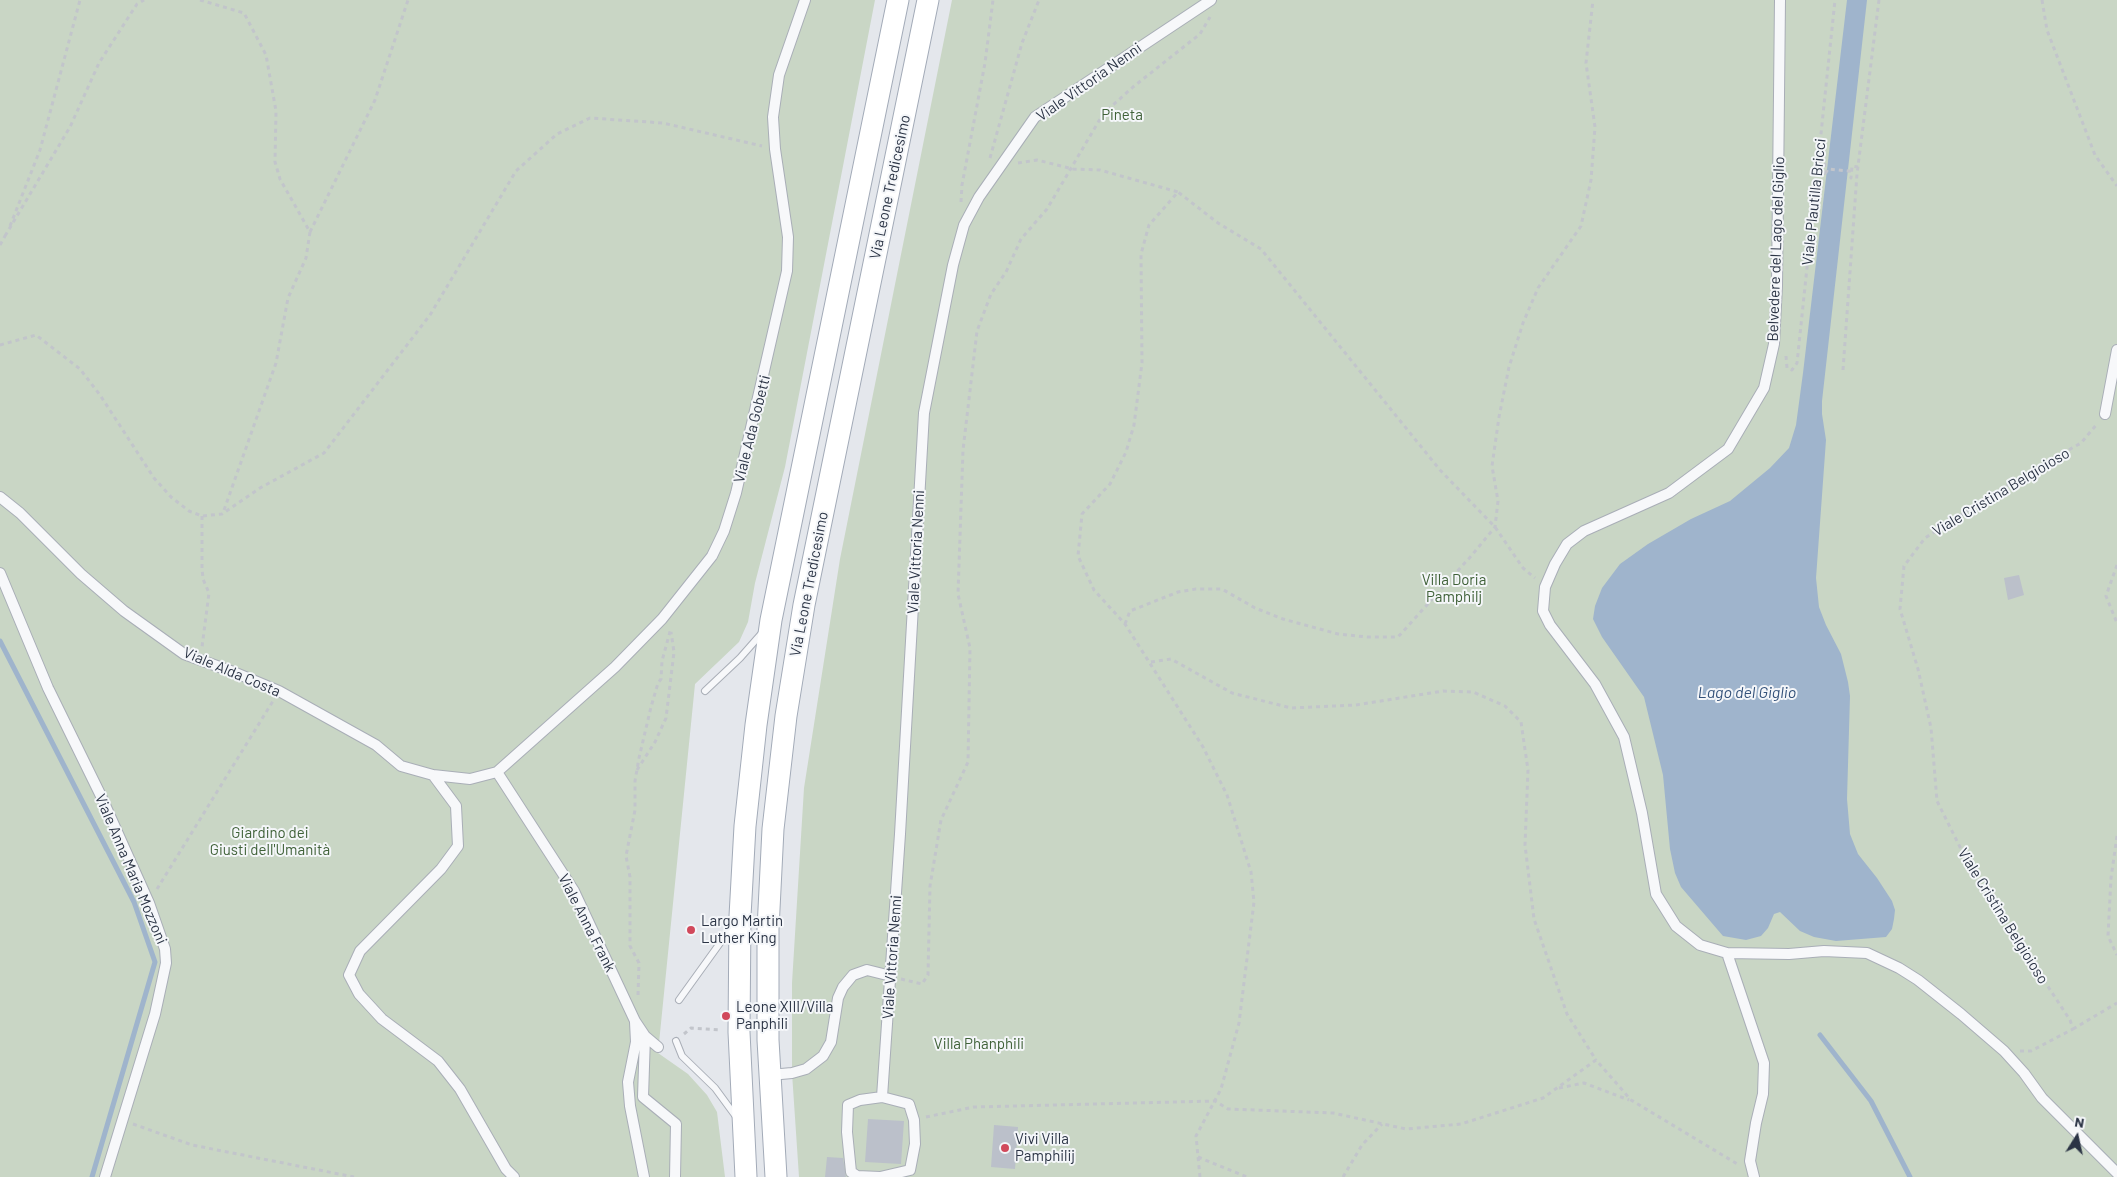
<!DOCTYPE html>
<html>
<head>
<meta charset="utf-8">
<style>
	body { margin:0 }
	#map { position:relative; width:2117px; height:1177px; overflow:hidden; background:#e4e7ec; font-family:Barlow,sans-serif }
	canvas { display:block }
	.north { position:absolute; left:2052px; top:1112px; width:50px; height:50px; -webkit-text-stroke:4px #f4f6f9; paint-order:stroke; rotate:10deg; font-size:14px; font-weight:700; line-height:20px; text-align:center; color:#2b3445 }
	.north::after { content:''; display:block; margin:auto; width:18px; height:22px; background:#2b3445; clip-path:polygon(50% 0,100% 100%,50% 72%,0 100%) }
</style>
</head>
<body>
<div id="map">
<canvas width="2117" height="1177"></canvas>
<div class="north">N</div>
</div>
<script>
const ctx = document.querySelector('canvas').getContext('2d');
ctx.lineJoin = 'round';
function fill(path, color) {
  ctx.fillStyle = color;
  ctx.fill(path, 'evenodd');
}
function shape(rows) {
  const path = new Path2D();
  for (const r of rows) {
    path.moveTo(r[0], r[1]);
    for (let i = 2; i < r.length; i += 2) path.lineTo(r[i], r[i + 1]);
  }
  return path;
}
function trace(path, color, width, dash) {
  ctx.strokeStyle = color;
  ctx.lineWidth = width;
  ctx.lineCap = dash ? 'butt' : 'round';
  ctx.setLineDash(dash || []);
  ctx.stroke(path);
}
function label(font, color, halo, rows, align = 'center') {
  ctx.font = font + ' Barlow,sans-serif';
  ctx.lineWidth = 4;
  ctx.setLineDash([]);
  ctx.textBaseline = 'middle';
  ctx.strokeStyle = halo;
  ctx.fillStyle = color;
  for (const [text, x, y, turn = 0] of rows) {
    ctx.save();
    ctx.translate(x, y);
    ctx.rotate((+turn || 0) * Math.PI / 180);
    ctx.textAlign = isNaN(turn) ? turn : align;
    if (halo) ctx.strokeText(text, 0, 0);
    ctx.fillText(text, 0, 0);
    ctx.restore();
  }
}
fill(shape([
	[0,0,875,0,785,467,755,583,748,622,739,642,695,684,658,1053,688,1074,707,1095,717,1112,725,1177,0,1177],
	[952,0,2117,0,2117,1177,799,1177,792,1073,792,983,804,788,840,559]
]), '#c9d6c5');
fill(shape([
	[1847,0,1867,0,1822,401,1822,414,1826,440,1816,578,1819,607,1826,625,1841,654,1848,682,1850,696,1847,799,1850,834,1858,854,1877,878,1892,901,1895,910,1894,919,1892,929,1886,937,1836,941,1814,937,1800,931,1780,912,1774,914,1768,928,1761,936,1746,940,1723,936,1681,887,1675,873,1670,849,1663,775,1644,697,1602,637,1593,619,1595,606,1602,588,1620,564,1648,544,1691,519,1730,501,1770,468,1789,448,1796,425,1803,373]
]), '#9fb4cc');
trace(shape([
	[0,641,134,902,155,962,92,1177],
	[1820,1035,1871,1101,1910,1177]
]), '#9fb4cc', 5);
fill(shape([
	[2019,575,2024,595,2008,600,2004,578],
	[868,1119,904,1121,901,1164,865,1162],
	[994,1125,1018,1127,1015,1169,991,1167],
	[827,1157,843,1158,846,1177,825,1177]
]), '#bbc0ca');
const service = shape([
	[705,691,740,658,762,633],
	[679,1000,733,925],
	[676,1041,682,1056,715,1088,737,1118]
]);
const pedestrian = shape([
	[1780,0,1777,286,1774,344,1764,388,1728,449,1669,493,1584,531,1567,544,1555,564,1545,587,1543,611,1550,625,1595,684,1624,737,1642,813,1656,894,1676,926,1700,945,1727,953,1789,954,1824,951,1867,953,1899,968,1918,980,1961,1014,2004,1051,2024,1073,2042,1098,2117,1173],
	[2105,414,2117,350],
	[0,497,20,513,81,574,124,611,184,654,236,673,279,691,376,745,401,766,433,775,470,779,497,772,615,667,662,619,712,556,724,531,736,493,787,271,788,237,775,149,773,117,779,75,805,0],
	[0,573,48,688,101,796,149,903,165,949,166,963,155,1014,105,1177],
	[497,772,574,891,635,1021,645,1036,658,1047],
	[433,775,456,806,458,846,441,869,360,951,349,975,359,994,382,1019,438,1061,460,1089,506,1169,514,1177],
	[1727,953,1764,1063,1763,1094,1756,1123,1750,1161,1754,1177],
	[635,1022,636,1042,628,1082,630,1106,644,1177],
	[645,1036,643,1097,676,1124,675,1177],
	[770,1075,792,1073,806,1069,823,1056,831,1042,838,998,843,987,853,975,867,970,891,976],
	[880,1177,910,1170,915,1144,914,1120,909,1104,882,1097,900,834,924,413,953,265,964,225,979,197,1035,117,1211,0],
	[880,1177,857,1176,851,1172,847,1132,848,1105,860,1100,882,1097]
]);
const primary = shape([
	[746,1177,739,1032,740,916,745,826,756,725,771,620,898,0],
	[776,1177,768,1040,768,929,773,829,786,716,804,605,928,0]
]);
trace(service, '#a9aeb7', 8);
trace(pedestrian, '#a9aeb7', 12);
trace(primary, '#a3abb8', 23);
trace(shape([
	[200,0,244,13,266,55,276,111,275,162,280,179,310,232,306,258,288,298,276,363,223,513],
	[2042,0,2047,30,2095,155,2117,186],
	[990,158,1022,43,1039,0],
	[1818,161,1825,162,1824,176,1828,169,1849,171,1851,178,1852,166,1858,167],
	[1018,163,1037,160,1073,169,1100,170,1178,192],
	[961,202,962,185,985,63,993,0],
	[10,226,40,150,80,0],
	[310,232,375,100,408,0],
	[5,236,70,127,99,63,137,4,144,0],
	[0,245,5,236],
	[0,345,36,335,80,369,100,395,154,478,171,497,189,511,202,516,222,514,260,488,324,453,430,315,516,171,557,134,590,118,663,123,762,146],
	[1786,356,1787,368,1792,370,1797,363,1835,0],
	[1843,370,1857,174,1879,0],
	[202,516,202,568,203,579,209,593,202,647],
	[2117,565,2106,596,2117,623],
	[1125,624,1130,611,1178,592,1196,589,1222,589,1255,608,1283,619,1338,634,1367,637,1398,637,1472,555,1495,527,1498,501,1492,466,1499,417,1509,367,1523,323,1538,288,1581,226,1591,180,1595,127,1586,63,1593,0],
	[1151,662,1171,659,1232,693,1291,708,1356,705,1443,691,1473,692,1505,706,1521,722,1528,770,1525,845,1534,919,1567,1014,1596,1060],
	[637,770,655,742,666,718,674,652,671,632],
	[2117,836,2111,878,2108,936,2117,955],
	[157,889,273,701],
	[901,979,922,984,928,975,930,886,941,820,968,762,970,648,958,594,963,450,977,331,991,294,1006,272,1021,239,1047,209,1103,114,1133,87,1200,34,1210,17],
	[638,995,639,963,630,946,630,877,626,856,635,810,635,781,639,758,651,707,658,683,661,679,662,661,671,628],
	[2073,1029,2117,1003],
	[684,1034,691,1028,721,1030],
	[2020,1051,2031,1051,2073,1029,2070,1020,1972,871,1937,801,1931,728,1918,669,1900,609,1904,566,1925,538,2022,476,2081,443,2097,424],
	[1559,1088,1584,1083,1629,1100],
	[926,1117,974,1107,1215,1101,1228,1109,1333,1113,1406,1129,1461,1124,1543,1098,1596,1060,1631,1100,1739,1165],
	[133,1124,192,1145,354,1177],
	[1198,1157,1247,1177],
	[1200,1177,1196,1136,1221,1089,1239,1023,1254,902,1251,872,1227,795,1203,747,1125,624,1094,590,1078,556,1082,514,1110,484,1126,452,1134,425,1142,363,1141,254,1149,225,1178,192,1218,223,1261,249,1440,470,1495,527,1523,568,1535,578],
	[1343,1177,1362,1145,1382,1124]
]), '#c2c5cb', 3, [4, 4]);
trace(service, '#f7f8fa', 6);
trace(pedestrian, '#f7f8fa', 10);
trace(primary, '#fff', 21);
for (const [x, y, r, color] of [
	[691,930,5,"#d1495b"],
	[726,1016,5,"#d1495b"],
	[1005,1148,5,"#d1495b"]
]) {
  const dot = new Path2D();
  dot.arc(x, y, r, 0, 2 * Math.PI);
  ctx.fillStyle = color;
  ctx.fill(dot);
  trace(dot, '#f4f6f9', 2);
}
label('15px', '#2b3445', '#f4f6f9', [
	["Viale Vittoria Nenni",1089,82,-35],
	["Via Leone Tredicesimo",890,187,-78],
	["Viale Plautilla Bricci",1814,202,-84],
	["Belvedere del Lago del Giglio",1776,249,-88],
	["Viale Ada Gobetti",752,429,-76],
	["Viale Cristina Belgioioso",2001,492,-31],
	["Viale Vittoria Nenni",916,552,-87],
	["Via Leone Tredicesimo",809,584,-79],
	["Viale Alda Costa",232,672,23],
	["Viale Anna Maria Mozzoni",131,869,67],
	["Viale Cristina Belgioioso",2003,916,58],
	["Viale Anna Frank",587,923,63],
	["Viale Vittoria Nenni",892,957,-86]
]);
label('15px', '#3f6138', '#f4f6f9', [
	["Pineta",1122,115],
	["Villa Doria",1454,580],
	["Pamphilj",1454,597],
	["Giardino dei",270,833],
	["Giusti dell'Umanità",270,850],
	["Villa Phanphili",979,1044]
]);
label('15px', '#2b3445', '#f4f6f9', [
	["Largo Martin",701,921],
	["Luther King",701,938],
	["Leone XIII/Villa",736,1007],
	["Panphili",736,1024],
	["Vivi Villa",1015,1139],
	["Pamphilij",1015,1156]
], 'left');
label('italic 16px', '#34527a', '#f4f6f9', [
	["Lago del Giglio",1747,693]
]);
</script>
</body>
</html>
